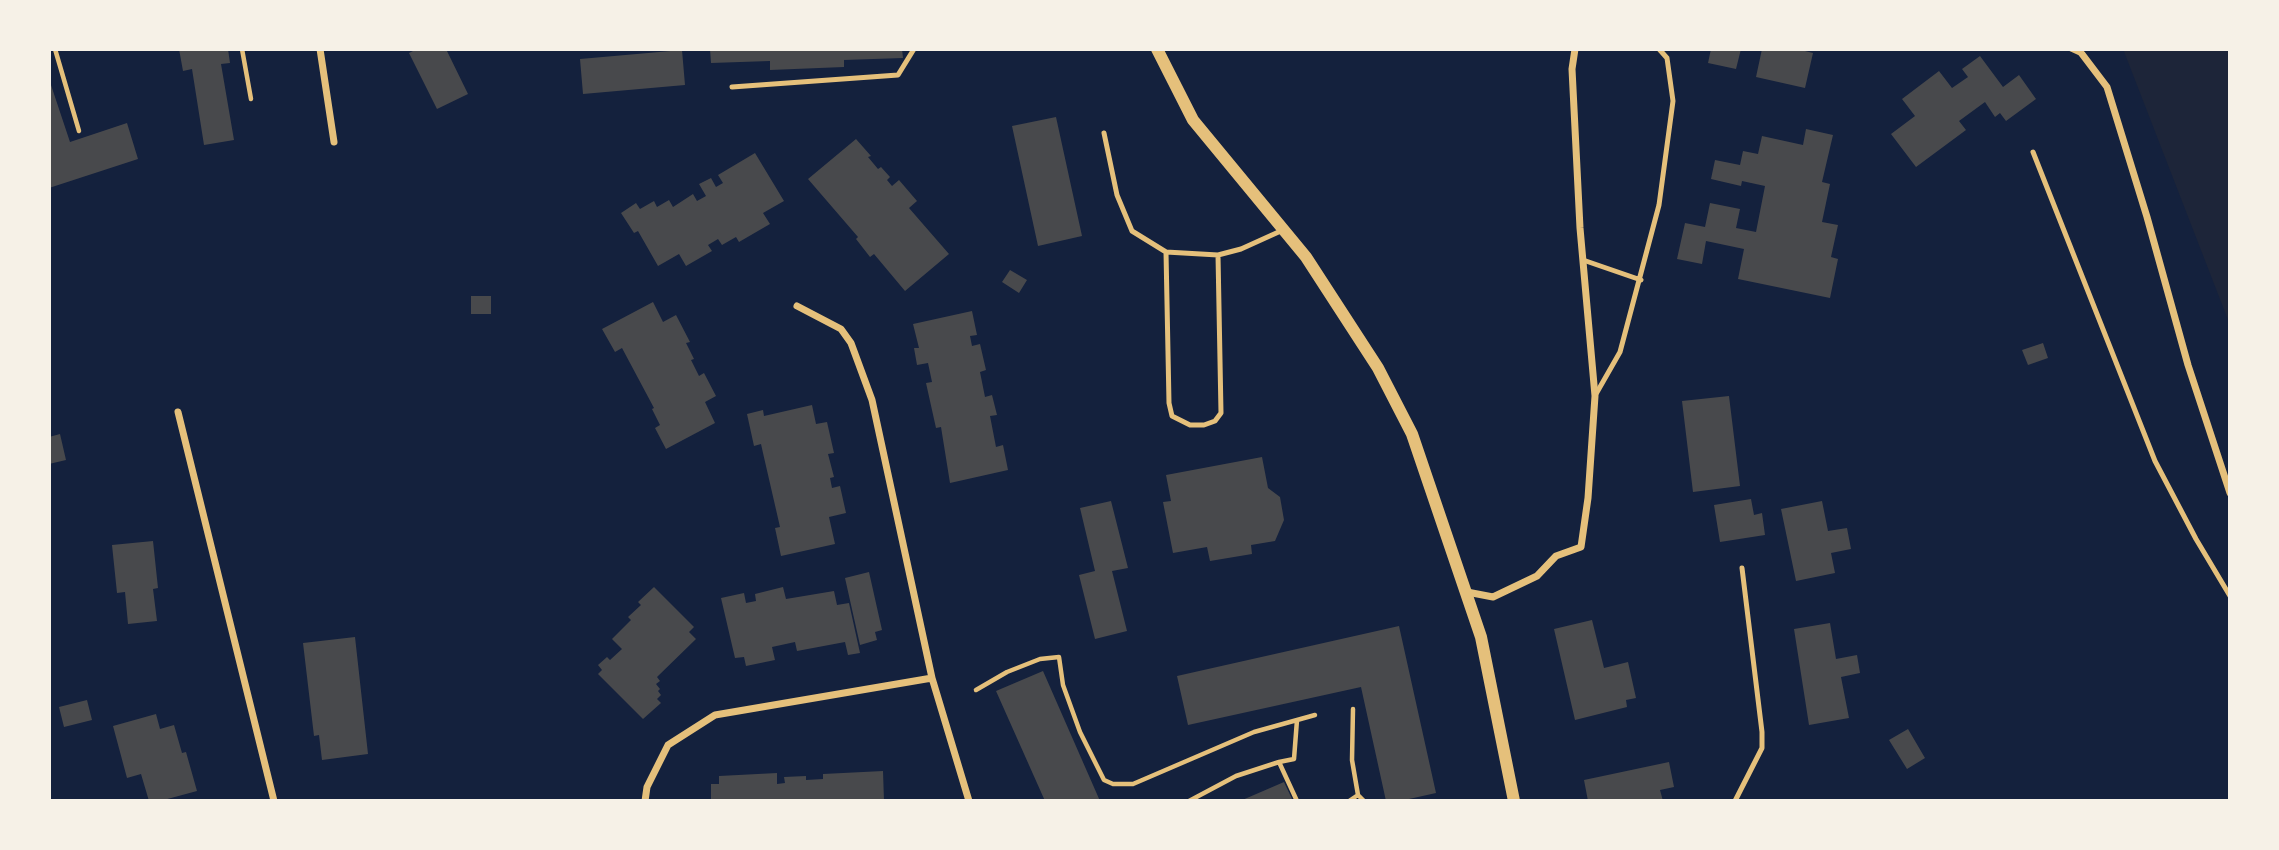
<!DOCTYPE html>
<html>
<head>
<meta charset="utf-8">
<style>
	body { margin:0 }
	#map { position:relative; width:2279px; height:850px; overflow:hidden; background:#14213d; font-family:Poppins,sans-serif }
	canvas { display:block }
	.frame { position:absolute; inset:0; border:51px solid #f6f1e7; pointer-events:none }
</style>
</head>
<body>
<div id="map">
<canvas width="2279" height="850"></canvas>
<div class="frame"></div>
</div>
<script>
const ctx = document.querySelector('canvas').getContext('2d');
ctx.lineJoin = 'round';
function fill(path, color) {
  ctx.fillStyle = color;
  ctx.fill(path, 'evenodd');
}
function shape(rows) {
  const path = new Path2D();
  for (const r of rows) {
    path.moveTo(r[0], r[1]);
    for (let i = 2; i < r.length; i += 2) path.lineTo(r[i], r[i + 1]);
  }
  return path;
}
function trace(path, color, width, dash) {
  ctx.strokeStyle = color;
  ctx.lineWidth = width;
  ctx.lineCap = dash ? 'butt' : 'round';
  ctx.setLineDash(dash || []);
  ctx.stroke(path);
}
fill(shape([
	[2123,49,2230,49,2230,325]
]), '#1d2539');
fill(shape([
	[179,49,228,49,230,63,221,64,234,140,204,145,192,69,183,71],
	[413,49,446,49,468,94,437,109,409,53,413,51],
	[710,49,902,49,903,58,844,60,844,67,770,70,770,61,711,63],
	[1711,49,1741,49,1736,69,1708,63],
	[1762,49,1806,49,1805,51,1813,53,1805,88,1756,77],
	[682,50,685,85,583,94,580,59],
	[1980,56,2003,87,2019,75,2036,99,2006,121,2000,113,1995,117,1985,102,1959,121,1966,130,1916,167,1891,134,1915,116,1902,99,1939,71,1952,88,1968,77,1962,69],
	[49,79,70,142,127,123,138,159,49,188],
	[1056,117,1082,236,1038,246,1012,126],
	[1806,129,1833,135,1822,182,1830,184,1822,222,1838,225,1831,257,1838,259,1830,298,1738,279,1744,249,1706,241,1702,264,1677,259,1685,223,1705,227,1710,203,1740,209,1736,228,1756,232,1765,186,1742,181,1741,186,1711,179,1715,160,1740,165,1743,151,1758,154,1762,136,1803,145],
	[856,139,871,156,868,157,878,169,881,167,890,177,887,180,892,186,899,180,917,201,909,208,949,254,905,291,874,254,870,257,856,239,858,237,808,179],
	[755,153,784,201,763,213,770,224,739,242,736,237,722,245,718,239,708,245,712,251,686,266,679,254,658,266,638,231,634,233,621,213,636,203,640,209,654,201,657,207,669,200,673,207,693,194,697,201,706,196,699,184,711,178,716,187,723,183,718,175],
	[1010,270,1027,280,1019,293,1002,282],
	[471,296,491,296,491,314,471,314],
	[653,302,663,322,676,315,690,342,686,343,694,359,691,360,699,376,704,373,716,396,705,402,715,423,666,449,655,428,660,425,652,409,654,408,622,348,615,352,602,329],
	[972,311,977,335,970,336,972,346,980,344,986,370,980,372,985,397,992,395,997,415,990,416,996,447,1003,445,1008,470,950,483,941,427,936,428,926,383,932,382,928,363,917,365,914,348,919,348,913,324],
	[2043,343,2048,358,2028,365,2022,350],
	[1729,396,1740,486,1693,492,1682,401],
	[812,405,816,424,827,422,834,453,828,454,834,477,830,478,832,488,840,486,846,513,829,517,835,544,781,556,775,528,780,527,763,453,761,444,754,446,747,414,763,410,764,416],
	[60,434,66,460,49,464,49,437],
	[1262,457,1268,488,1280,497,1284,520,1275,541,1251,545,1252,554,1210,561,1207,547,1173,553,1163,502,1171,501,1166,475],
	[1751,499,1754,515,1762,513,1765,535,1720,542,1714,505],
	[1111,501,1128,568,1112,571,1127,631,1095,639,1079,575,1095,571,1080,508],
	[1822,501,1828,531,1847,528,1851,549,1831,553,1835,573,1796,581,1781,509],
	[153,541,158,588,153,589,157,621,128,624,125,592,117,593,112,545],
	[869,572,882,630,875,632,877,640,860,645,845,578],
	[654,587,694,627,689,632,696,639,657,677,660,681,656,684,660,689,658,691,661,695,657,699,661,703,643,719,598,674,602,670,598,665,607,657,610,660,622,649,612,639,631,620,628,617,641,605,638,602],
	[783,587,786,599,834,591,837,605,849,603,860,653,848,655,845,642,797,651,795,642,772,647,775,660,746,666,744,657,735,658,721,598,744,593,746,603,756,601,755,594],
	[1592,620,1604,668,1628,662,1636,698,1626,700,1627,707,1575,720,1554,629],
	[1830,623,1836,659,1857,655,1860,673,1841,677,1849,718,1809,725,1794,629],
	[1399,626,1436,793,1400,801,1386,801,1361,687,1188,725,1177,676],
	[355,637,368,754,322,760,319,735,314,736,303,643],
	[1043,671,1100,801,1045,801,996,691],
	[87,700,92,720,64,727,59,707],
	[156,714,160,729,174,725,182,753,186,752,197,791,160,801,149,801,141,774,127,778,113,726],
	[1908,729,1925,758,1907,769,1889,740],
	[1669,762,1674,787,1660,790,1663,801,1588,801,1584,780],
	[883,771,884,801,711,801,711,784,719,784,719,776,777,773,777,784,785,783,784,777,806,776,806,780,823,779,823,774],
	[1284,782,1293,801,1240,801]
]), '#48494c');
trace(shape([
	[55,49,79,131],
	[242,49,251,99],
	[976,690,1007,672,1040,659,1059,657,1063,685,1080,732,1104,780,1113,784,1133,784,1254,732,1315,715],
	[1353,709,1352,760,1358,795,1364,801],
	[1279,762,1294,759,1297,720],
	[1189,801,1236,776,1279,762,1297,801],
	[1349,801,1358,795]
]), '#e5c07b', 4.5);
trace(shape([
	[2071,49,2082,54],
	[732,87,898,75,914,49],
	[1104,133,1117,195,1132,231,1166,252,1218,255,1241,249,1283,230],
	[2033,152,2155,461,2196,539,2230,596],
	[1166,252,1169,403,1172,416,1190,425,1204,425,1215,421,1221,413,1218,255],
	[1583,260,1641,280],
	[1596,394,1620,352,1659,205,1673,101,1667,58,1659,49],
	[1735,801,1762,748,1762,732,1742,568]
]), '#e5c07b', 5);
trace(shape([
	[320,49,334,142],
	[2082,54,2107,87,2147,217,2188,365,2230,493],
	[797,306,841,329,851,343,872,400,932,678,969,801],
	[178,412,274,801],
	[1467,592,1493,597,1537,576,1556,556,1581,547,1588,498,1595,396,1580,228,1572,69,1575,49],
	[645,801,647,787,668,745,715,715,932,678]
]), '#e5c07b', 7);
trace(shape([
	[1157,49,1193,120,1306,257,1378,368,1412,434,1481,637,1514,801]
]), '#e5c07b', 12);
</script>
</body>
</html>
